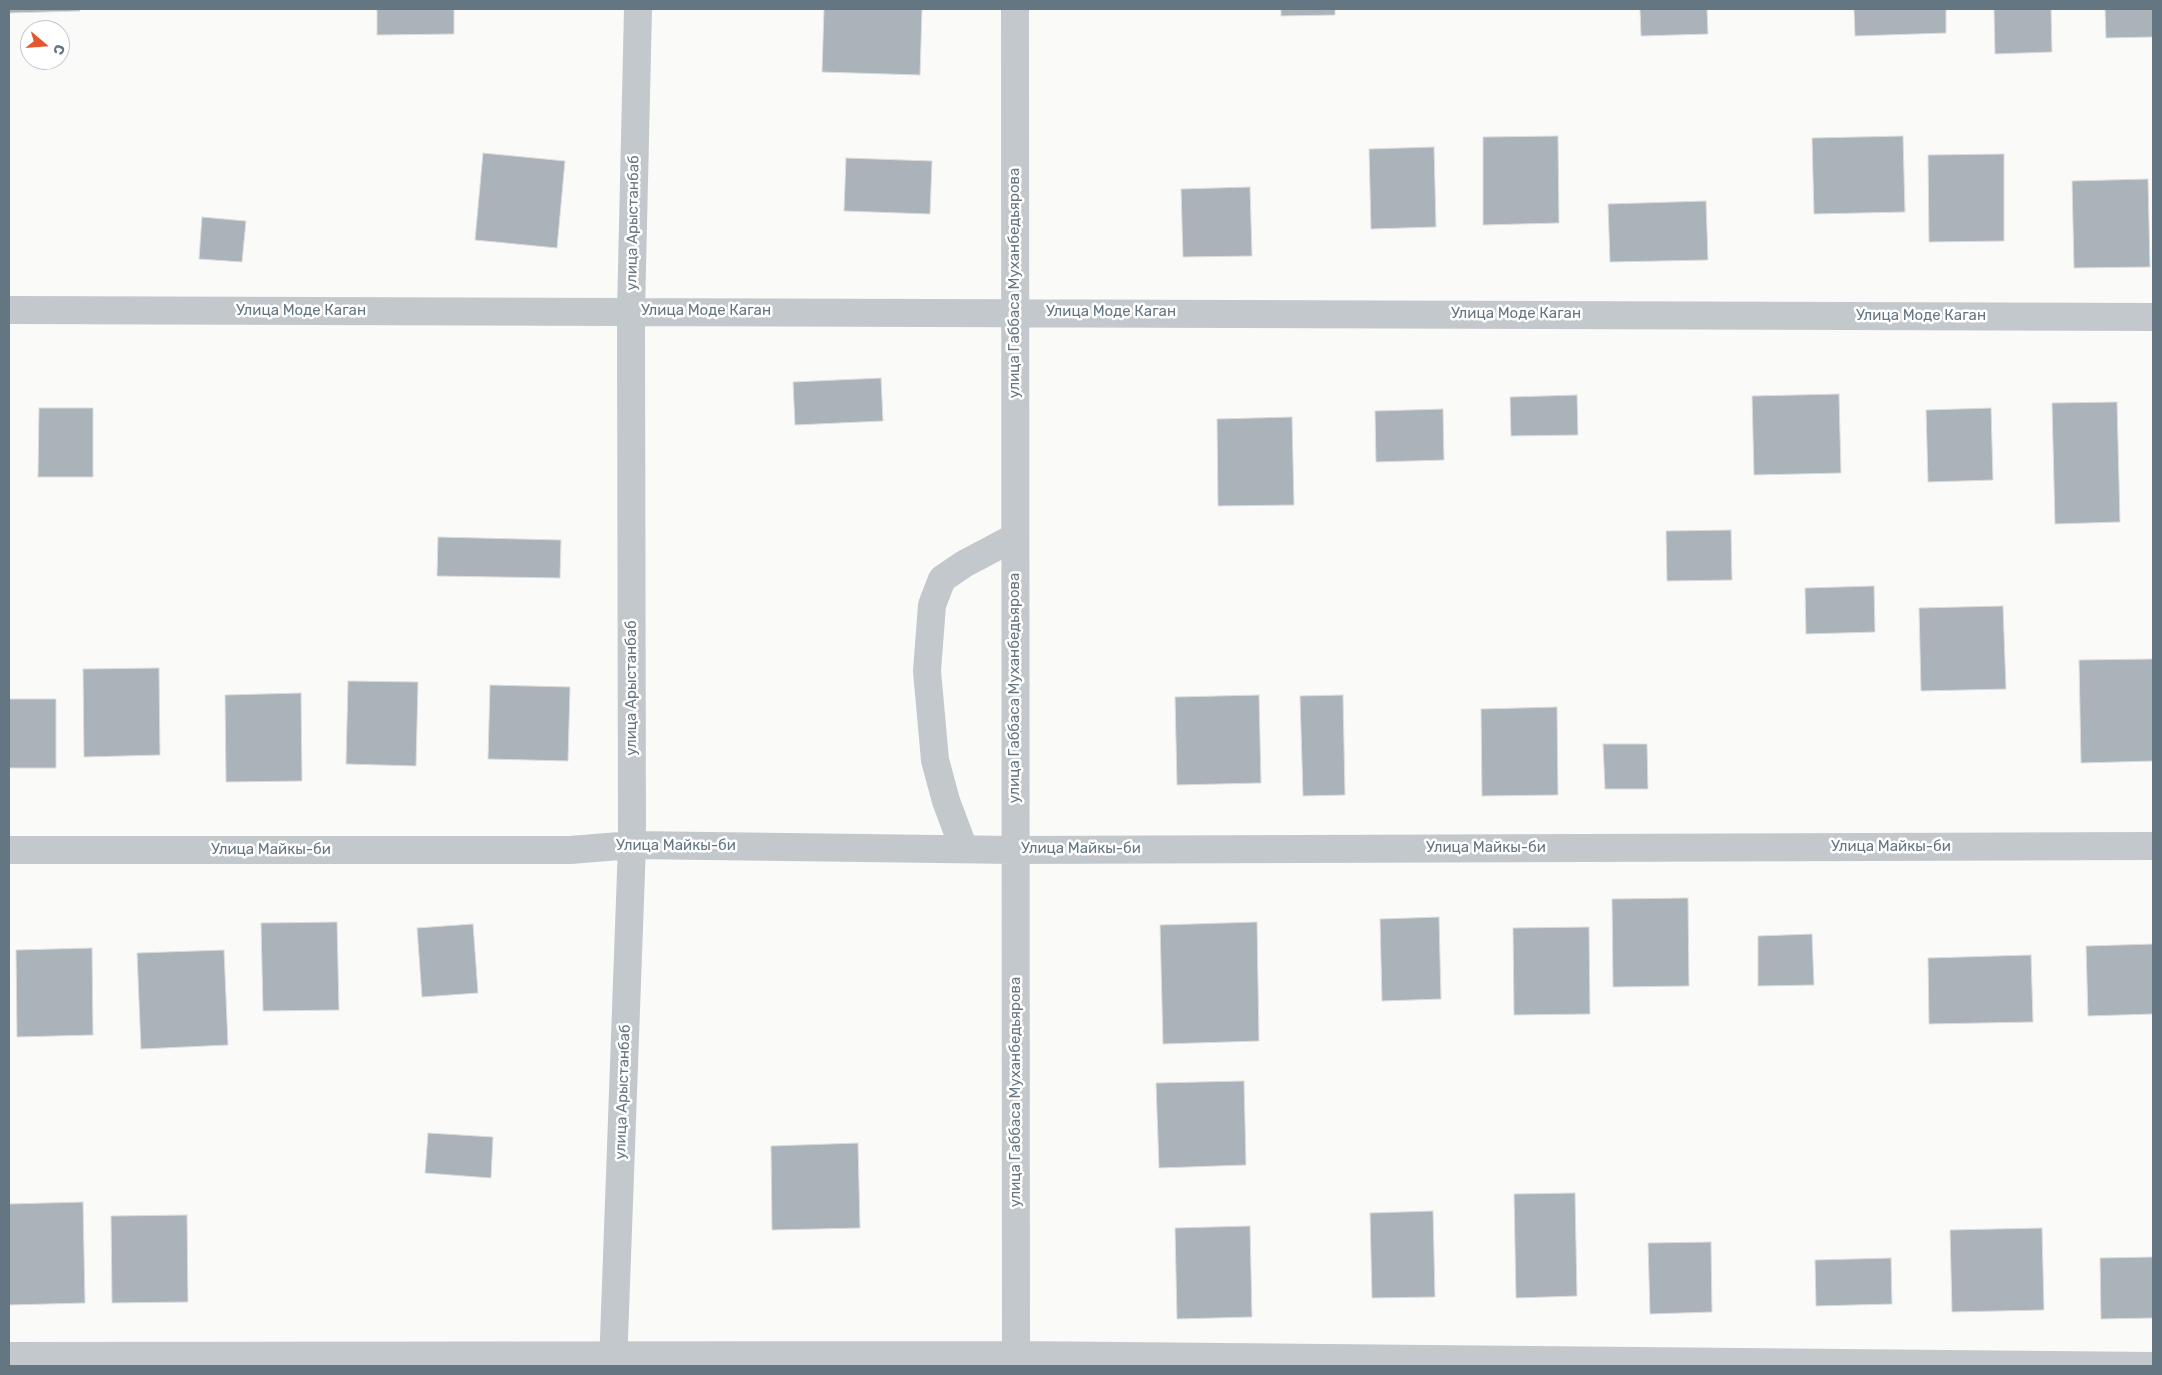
<!DOCTYPE html>
<html>
<head>
<meta charset="utf-8">
<style>
	body { margin:0 }
	#map { position:relative; width:2162px; height:1375px; overflow:hidden; background:#fafaf8; font-family:Rubik,sans-serif }
	canvas { display:block }
	.frame { position:absolute; inset:0; border:10px solid #657683; pointer-events:none }
	.north { position:absolute; left:20px; top:20px; width:50px; height:50px; box-sizing:border-box; background:#fff; border:1px solid #c1c8cd; border-radius:50%; rotate:108deg; font-size:14px; font-weight:700; line-height:20px; text-align:center; color:#657683 }
	.north::after { content:''; display:block; margin:auto; width:18px; height:22px; background:#e4572e; clip-path:polygon(50% 0,100% 100%,50% 72%,0 100%) }
</style>
</head>
<body>
<div id="map">
<canvas width="2162" height="1375"></canvas>
<div class="frame"></div>
<div class="north">С</div>
</div>
<script>
const ctx = document.querySelector('canvas').getContext('2d');
ctx.lineJoin = 'round';
function fill(path, color) {
  ctx.fillStyle = color;
  ctx.fill(path, 'evenodd');
}
function shape(rows) {
  const path = new Path2D();
  for (const r of rows) {
    path.moveTo(r[0], r[1]);
    for (let i = 2; i < r.length; i += 2) path.lineTo(r[i], r[i + 1]);
  }
  return path;
}
function trace(path, color, width, dash) {
  ctx.strokeStyle = color;
  ctx.lineWidth = width;
  ctx.lineCap = dash ? 'butt' : 'round';
  ctx.setLineDash(dash || []);
  ctx.stroke(path);
}
function label(font, color, halo, rows, align = 'center') {
  ctx.font = font + ' Rubik,sans-serif';
  ctx.lineWidth = 5;
  ctx.setLineDash([]);
  ctx.textBaseline = 'middle';
  ctx.strokeStyle = halo;
  ctx.fillStyle = color;
  for (const [text, x, y, turn = 0] of rows) {
    ctx.save();
    ctx.translate(x, y);
    ctx.rotate((+turn || 0) * Math.PI / 180);
    ctx.textAlign = isNaN(turn) ? turn : align;
    if (halo) ctx.strokeText(text, 0, 0);
    ctx.fillText(text, 0, 0);
    ctx.restore();
  }
}
const building = shape([
	[9,9,80,9,80,11,9,13,9,9],
	[377,9,454,9,454,34,377,35,377,9],
	[824,9,922,9,920,75,822,72,824,9],
	[1281,9,1335,9,1335,15,1281,16,1281,9],
	[1640,9,1707,9,1708,34,1641,36,1640,9],
	[1854,9,1946,9,1946,33,1855,36,1854,9],
	[1994,9,2051,9,2052,52,1995,54,1994,9],
	[2105,9,2153,9,2153,37,2106,38,2105,9],
	[1558,136,1559,223,1483,225,1483,137,1558,136],
	[1903,136,1905,212,1814,214,1812,138,1903,136],
	[1434,147,1436,227,1371,229,1369,149,1434,147],
	[483,153,565,161,557,248,475,240,483,153],
	[2004,154,2004,241,1929,242,1928,155,2004,154],
	[846,158,932,161,930,214,844,211,846,158],
	[2148,179,2150,267,2074,268,2072,181,2148,179],
	[1250,187,1252,256,1183,257,1181,189,1250,187],
	[1706,201,1708,260,1610,262,1608,204,1706,201],
	[202,217,246,221,242,262,199,259,202,217],
	[881,378,883,421,795,425,793,382,881,378],
	[1839,394,1841,473,1754,475,1752,396,1839,394],
	[1577,395,1578,435,1511,436,1510,397,1577,395],
	[2117,402,2120,522,2055,524,2052,403,2117,402],
	[39,408,93,408,93,477,38,477,39,408],
	[1991,408,1993,480,1928,482,1926,410,1991,408],
	[1443,409,1444,460,1376,462,1375,411,1443,409],
	[1292,417,1294,505,1218,506,1217,419,1292,417],
	[1731,530,1732,580,1667,581,1666,531,1731,530],
	[438,537,561,540,560,578,437,576,438,537],
	[1874,586,1875,632,1806,634,1805,588,1874,586],
	[2003,606,2006,689,1921,691,1919,608,2003,606],
	[2153,659,2153,761,2081,763,2079,660,2153,659],
	[159,668,160,755,84,757,83,669,159,668],
	[348,681,418,682,416,766,346,764,348,681],
	[490,685,570,687,568,761,488,759,490,685],
	[301,693,302,781,226,782,225,695,301,693],
	[1259,695,1261,783,1177,785,1175,697,1259,695],
	[1343,695,1345,795,1303,796,1300,696,1343,695],
	[9,699,56,699,56,768,9,768,9,699],
	[1557,707,1558,795,1482,796,1481,709,1557,707],
	[1603,744,1647,744,1648,789,1605,789,1603,744],
	[1688,898,1689,986,1613,987,1612,899,1688,898],
	[1439,917,1441,999,1382,1001,1380,919,1439,917],
	[337,922,339,1010,263,1011,261,923,337,922],
	[1257,922,1259,1041,1163,1044,1160,925,1257,922],
	[473,924,478,993,422,997,417,928,473,924],
	[1589,927,1590,1014,1514,1015,1513,928,1589,927],
	[1812,934,1814,985,1758,986,1758,936,1812,934],
	[2153,944,2153,1014,2088,1016,2086,946,2153,944],
	[92,948,93,1035,17,1037,16,950,92,948],
	[224,950,228,1045,141,1049,137,953,224,950],
	[2031,955,2033,1022,1929,1024,1928,958,2031,955],
	[1244,1081,1246,1165,1159,1168,1156,1083,1244,1081],
	[428,1133,493,1137,491,1178,425,1173,428,1133],
	[858,1143,860,1228,772,1230,771,1146,858,1143],
	[1575,1193,1577,1296,1516,1298,1514,1194,1575,1193],
	[83,1202,85,1303,9,1305,9,1204,83,1202],
	[1433,1211,1435,1297,1372,1298,1370,1213,1433,1211],
	[187,1215,188,1302,112,1303,111,1216,187,1215],
	[1250,1226,1252,1317,1177,1319,1175,1228,1250,1226],
	[2042,1228,2044,1310,1952,1312,1950,1230,2042,1228],
	[1711,1242,1712,1312,1650,1314,1648,1243,1711,1242],
	[2153,1257,2153,1318,2101,1319,2100,1258,2153,1257],
	[1891,1258,1892,1304,1816,1306,1815,1260,1891,1258]
]);
fill(building, '#aab3b9');
trace(building, '#dcdcda', 1);
trace(shape([
	[1015,9,1016,1366],
	[9,310,2153,317],
	[964,849,946,801,935,760,927,671,932,605,942,579,964,564,1015,537],
	[9,850,570,850,632,845,1015,850,2153,846],
	[9,1356,1016,1355,2153,1366],
	[613,1366,632,845,631,311,638,9]
]), '#c3c8cc', 28);
label('15px', '#657683', '#fff', [
	["улица Арыстанбаб",633,223,-89],
	["улица Габбаса Муханбедьярова",1015,283,-90],
	["Улица Моде Каган",301,311],
	["Улица Моде Каган",706,311],
	["Улица Моде Каган",1111,312],
	["Улица Моде Каган",1516,314],
	["Улица Моде Каган",1921,316],
	["улица Арыстанбаб",632,688,-90],
	["улица Габбаса Муханбедьярова",1015,688,-90],
	["Улица Майкы-би",676,846],
	["Улица Майкы-би",1891,847],
	["Улица Майкы-би",1486,848],
	["Улица Майкы-би",1081,849],
	["Улица Майкы-би",271,850],
	["улица Арыстанбаб",623,1092,-88],
	["улица Габбаса Муханбедьярова",1016,1092,-90]
]);
</script>
</body>
</html>
